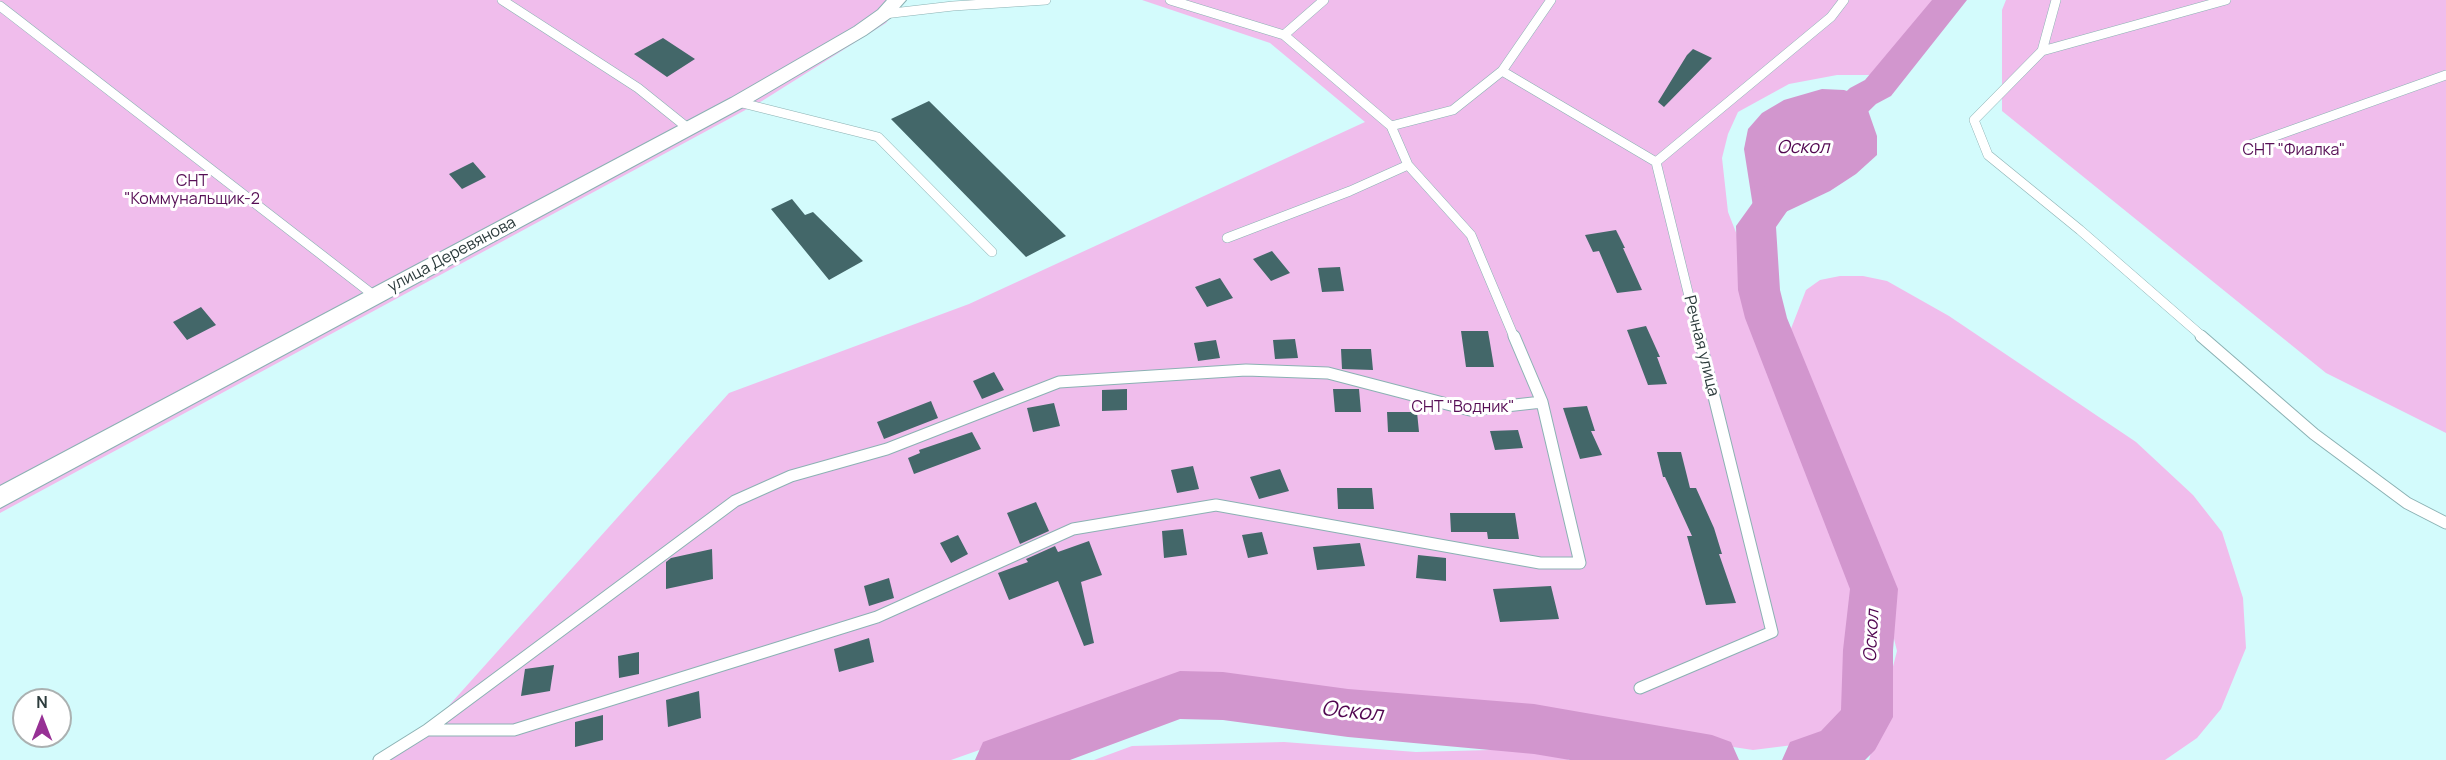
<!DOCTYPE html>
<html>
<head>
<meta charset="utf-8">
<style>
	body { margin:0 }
	#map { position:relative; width:2446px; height:760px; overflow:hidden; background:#d3fbfc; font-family:Manrope,sans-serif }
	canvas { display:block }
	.north { position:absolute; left:12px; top:688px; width:60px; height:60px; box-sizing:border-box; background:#fff; border:2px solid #abb1b1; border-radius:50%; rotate:0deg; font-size:16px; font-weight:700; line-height:24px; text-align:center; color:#2c3b3c }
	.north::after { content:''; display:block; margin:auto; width:21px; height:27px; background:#973195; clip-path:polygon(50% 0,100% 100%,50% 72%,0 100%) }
</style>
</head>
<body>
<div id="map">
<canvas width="2446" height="760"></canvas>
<div class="north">N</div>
</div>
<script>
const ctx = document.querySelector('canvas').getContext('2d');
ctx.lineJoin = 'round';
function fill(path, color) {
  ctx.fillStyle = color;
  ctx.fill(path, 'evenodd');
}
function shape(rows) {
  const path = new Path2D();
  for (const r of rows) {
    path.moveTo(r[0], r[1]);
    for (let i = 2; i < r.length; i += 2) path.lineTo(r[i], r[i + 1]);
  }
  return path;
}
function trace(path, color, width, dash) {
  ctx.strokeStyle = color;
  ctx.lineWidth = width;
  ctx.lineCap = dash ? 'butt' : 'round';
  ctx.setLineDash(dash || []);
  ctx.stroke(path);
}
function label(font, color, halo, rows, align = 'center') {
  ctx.font = font + ' Manrope,sans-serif';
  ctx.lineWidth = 6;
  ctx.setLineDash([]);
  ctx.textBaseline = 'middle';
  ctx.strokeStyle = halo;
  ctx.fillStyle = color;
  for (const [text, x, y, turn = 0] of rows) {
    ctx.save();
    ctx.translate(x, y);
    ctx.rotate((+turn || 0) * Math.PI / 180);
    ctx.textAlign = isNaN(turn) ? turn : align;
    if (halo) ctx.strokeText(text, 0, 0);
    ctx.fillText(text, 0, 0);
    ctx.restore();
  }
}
fill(shape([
	[0,0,904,0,886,23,762,101,0,513],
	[1142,0,1935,0,1870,75,1837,75,1789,84,1738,112,1728,134,1722,158,1728,212,1746,258,1741,288,1746,310,1850,586,1854,650,1851,707,1833,731,1801,744,1753,750,1536,717,1357,698,1229,681,1178,680,951,760,379,760,427,730,729,393,969,304,1365,122,1270,43],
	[2006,0,2446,0,2446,433,2326,373,2002,111,2002,10],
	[1840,276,1863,276,1887,281,1949,316,2136,442,2193,495,2222,532,2243,598,2246,648,2221,709,2197,738,2165,760,1869,760,1897,651,1876,566,1847,466,1832,432,1796,379,1787,339,1806,290,1820,280],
	[1284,742,1416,752,1564,748,1568,760,1094,760,1132,746],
	[1567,747,1637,760,1572,760]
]), '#f0bdec');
fill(shape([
	[1822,89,1844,90,1863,96,1877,136,1877,155,1856,174,1830,191,1756,226,1744,149,1748,129,1762,113,1784,100]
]), '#d296ce');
fill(shape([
	[1932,0,1967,0,1891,96,1876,104,1831,148,1776,227,1780,290,1787,318,1898,589,1893,650,1893,717,1875,750,1865,760,1782,760,1790,742,1821,731,1841,710,1843,650,1850,589,1745,318,1738,290,1736,226,1805,130,1850,88,1865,80,1932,0],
	[1180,671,1223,672,1348,689,1534,704,1712,735,1731,742,1739,760,1570,760,1534,754,1348,737,1223,720,1180,719,1070,760,975,760,983,742,1180,671]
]), '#d296ce');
fill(shape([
	[663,38,695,59,667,77,634,54],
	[1693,49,1712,58,1664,107,1658,102,1687,55],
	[929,101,1066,236,1026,257,891,119],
	[473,162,486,177,462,189,449,174],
	[792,199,805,215,813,212,863,261,829,280,771,209],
	[1616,230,1625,248,1623,248,1642,290,1617,293,1599,251,1593,252,1585,235],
	[1272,251,1290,273,1271,281,1253,259],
	[1340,267,1344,291,1322,292,1318,268],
	[1220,278,1233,298,1207,307,1195,287],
	[201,307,216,325,187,340,173,322],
	[1646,326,1660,357,1657,357,1667,384,1648,385,1627,330],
	[1461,331,1488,331,1494,367,1466,367],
	[1295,339,1298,358,1275,359,1273,340],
	[1216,340,1220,358,1198,361,1194,343],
	[1341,349,1371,349,1373,370,1342,369],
	[994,372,1004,390,982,399,973,381],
	[1127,389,1127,410,1102,411,1102,390],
	[1333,389,1359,389,1361,412,1335,412],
	[931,401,938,418,884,439,877,422],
	[1054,403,1060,426,1033,432,1027,408],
	[1587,406,1595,431,1591,431,1602,455,1580,459,1563,408],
	[1387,412,1417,412,1419,432,1388,432],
	[1518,430,1523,448,1495,450,1490,431],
	[972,432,981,449,914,474,908,458,920,453,919,450],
	[1657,452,1681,452,1690,488,1696,488,1714,528,1722,554,1719,554,1736,603,1706,605,1687,536,1692,536,1665,477,1663,477],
	[1193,466,1199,489,1177,493,1171,470],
	[1280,469,1289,491,1259,499,1250,477],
	[1337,488,1372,488,1374,509,1338,509],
	[1036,502,1049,531,1020,544,1007,513],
	[1450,513,1515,513,1519,539,1488,539,1487,532,1451,532],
	[1183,529,1187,555,1164,558,1162,531],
	[1262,532,1268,554,1248,558,1242,535],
	[958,535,968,554,951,563,940,543],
	[1089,541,1102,575,1081,582,1094,643,1084,646,1058,581,1009,600,998,573,1028,562,1026,559,1055,546,1058,552],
	[1360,543,1365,566,1317,570,1313,547],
	[712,549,713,579,666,589,666,562,671,558],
	[1418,555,1446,558,1446,581,1416,578],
	[889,578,894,598,869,606,864,586],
	[1551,586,1559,619,1500,622,1493,589],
	[869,638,874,662,839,672,834,649],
	[639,652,639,674,619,678,618,656],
	[554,665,550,691,521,696,525,669],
	[699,691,701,718,668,727,666,700],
	[603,715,603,740,575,747,575,722]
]), '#436769');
const laneFar1 = shape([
	[502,0,638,88,689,129],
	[1170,0,1284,35,1391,126,1408,165,1471,235,1514,337],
	[2056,0,2042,51,1974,120,1988,155,2080,230,2203,337],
	[0,6,376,297],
	[884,14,953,6,1046,0],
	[1284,35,1324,0],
	[2042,51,2226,0],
	[1502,71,1656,162],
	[738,102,878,137,992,252],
	[1391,126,1453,110,1502,71,1551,0],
	[2250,145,2446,75],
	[1227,238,1350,191,1408,165],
	[1699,337,1656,162,1831,17,1844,0]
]);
const lane = shape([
	[2201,336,2314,434,2407,503,2446,523],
	[1640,688,1772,632,1699,336],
	[427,730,514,730,877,617,1073,529,1216,505,1540,563,1580,563,1542,402,1514,336],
	[379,760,427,730,735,501,791,476,887,449,1059,382,1246,370,1328,373,1470,410,1542,402]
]);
const street = shape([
	[887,0,906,0,890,18,866,35,745,106,0,508,0,486,731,98,854,27,878,10,887,0]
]);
trace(laneFar1, '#8bb1b3', 10);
trace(lane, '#8bb1b3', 13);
trace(street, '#8bb1b3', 2);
trace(laneFar1, '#fff', 9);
trace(lane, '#fff', 11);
fill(street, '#fff');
label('16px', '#560e55', '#fff', [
	["СНТ \"Фиалка\"",2294,151],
	["СНТ",192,182],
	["\"Коммунальщик-2",192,200],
	["СНТ \"Водник\"",1463,408]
]);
label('16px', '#2c3b3c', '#fff', [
	["улица Деревянова",452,255,-28],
	["Речная улица",1701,346,76]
]);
label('italic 18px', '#510650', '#fff', [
	["Оскол",1803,148],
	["Оскол",1872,636,-87]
]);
label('italic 21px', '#510650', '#fff', [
	["Оскол",1352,712,6]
]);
</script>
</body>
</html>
